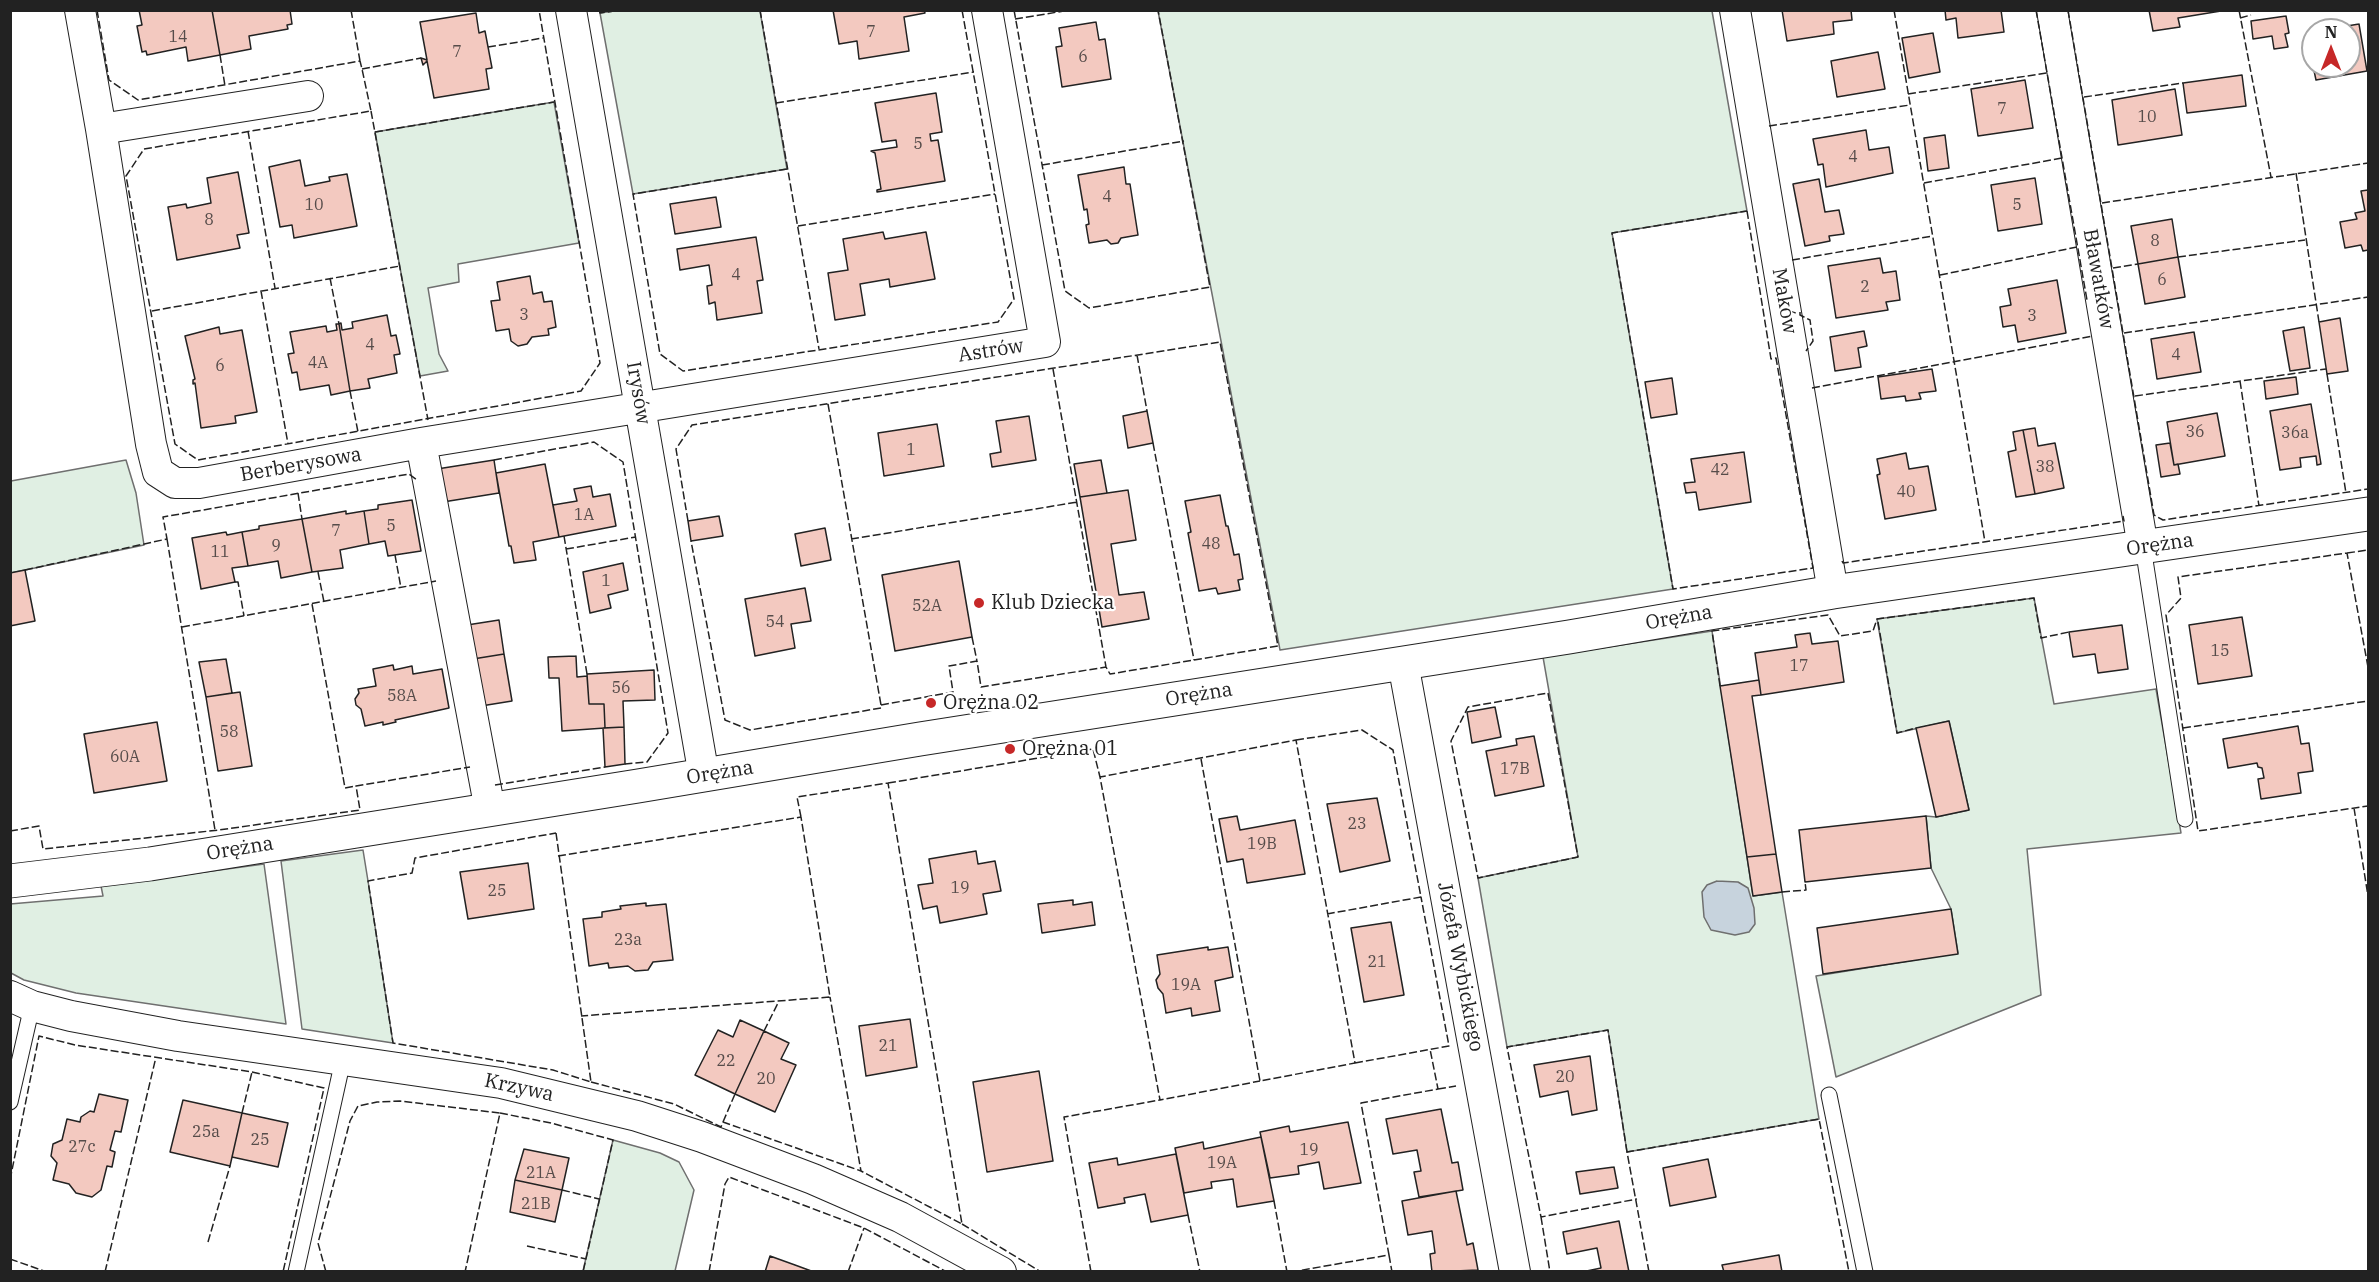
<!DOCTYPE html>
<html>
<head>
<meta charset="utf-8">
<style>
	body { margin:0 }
	#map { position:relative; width:2379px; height:1282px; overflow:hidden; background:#fff; font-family:"IBM Plex Serif",serif }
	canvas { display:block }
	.frame { position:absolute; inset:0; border:12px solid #222; pointer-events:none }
	.north { position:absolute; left:2301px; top:18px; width:60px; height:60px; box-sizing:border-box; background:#fff; border:2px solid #a7a7a7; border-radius:50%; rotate:0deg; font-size:16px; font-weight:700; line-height:24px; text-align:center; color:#222 }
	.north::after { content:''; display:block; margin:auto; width:21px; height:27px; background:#c62828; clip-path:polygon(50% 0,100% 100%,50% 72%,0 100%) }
</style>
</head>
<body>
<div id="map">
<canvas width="2379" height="1282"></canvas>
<div class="frame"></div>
<div class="north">N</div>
</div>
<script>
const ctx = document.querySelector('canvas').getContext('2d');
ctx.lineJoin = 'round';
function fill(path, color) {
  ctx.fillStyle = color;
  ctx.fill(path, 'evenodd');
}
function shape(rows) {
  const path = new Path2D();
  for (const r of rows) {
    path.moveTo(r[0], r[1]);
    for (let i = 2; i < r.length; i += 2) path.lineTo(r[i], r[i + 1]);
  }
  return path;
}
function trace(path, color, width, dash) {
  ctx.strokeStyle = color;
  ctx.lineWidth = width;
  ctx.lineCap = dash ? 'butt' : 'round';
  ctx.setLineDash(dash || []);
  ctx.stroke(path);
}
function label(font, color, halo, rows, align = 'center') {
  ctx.font = font + ' "IBM Plex Serif",serif';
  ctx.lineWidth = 4.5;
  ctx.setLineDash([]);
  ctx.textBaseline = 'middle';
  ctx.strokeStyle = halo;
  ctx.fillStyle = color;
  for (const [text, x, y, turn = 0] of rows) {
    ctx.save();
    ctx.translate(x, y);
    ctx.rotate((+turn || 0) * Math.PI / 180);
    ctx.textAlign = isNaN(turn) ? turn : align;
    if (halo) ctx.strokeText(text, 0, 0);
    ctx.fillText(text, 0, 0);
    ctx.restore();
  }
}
const green = shape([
	[621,10,760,11,787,169,633,194,600,13,621,10],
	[1158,11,1712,11,1747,211,1612,233,1673,589,1280,650,1158,11],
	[554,102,579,243,458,264,459,282,428,288,439,354,448,371,420,376,375,132,554,102],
	[126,460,136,493,144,545,11,573,11,481,126,460],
	[2034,598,2054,704,2156,689,2181,833,2027,849,2041,995,1836,1077,1816,976,1958,953,1951,909,1931,868,1926,816,1936,817,1969,810,1949,721,1897,733,1877,619,2034,598],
	[1712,631,1753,896,1782,892,1819,1119,1627,1152,1608,1030,1507,1047,1478,878,1578,857,1543,657,1712,631],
	[363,850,368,881,393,1043,302,1029,281,861,363,850],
	[264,864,286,1024,76,993,24,980,11,973,10,904,103,896,101,886,264,864],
	[613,1140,660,1153,679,1162,694,1190,675,1271,583,1271,613,1140]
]);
fill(green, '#e0efe3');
trace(green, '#6f6f6f', 1.5);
const water = shape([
	[1717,881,1738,882,1748,888,1754,908,1755,924,1749,932,1735,935,1711,930,1704,917,1702,892,1707,885,1717,881]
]);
fill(water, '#c7d3dd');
trace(water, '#6f6f6f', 1.5);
const building = shape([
	[139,10,212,10,220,55,188,61,186,47,147,55,146,51,142,52,137,26,142,25,139,10],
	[212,10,290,10,292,24,287,25,288,29,249,36,251,49,220,55,212,10],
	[833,10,924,10,925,13,904,17,909,51,859,59,857,41,839,44,833,10],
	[1782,10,1851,10,1852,20,1833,22,1834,34,1787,41,1782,10],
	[1945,10,2001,10,2004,32,1958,38,1956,18,1946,20,1945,10],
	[2149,10,2221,10,2221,11,2178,18,2180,27,2153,31,2149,10],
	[476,13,479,33,485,31,492,68,486,69,489,89,434,98,427,61,423,65,421,58,427,60,420,22,476,13],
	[2286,16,2289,33,2285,34,2288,47,2274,49,2272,36,2253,39,2251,21,2286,16],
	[1096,22,1099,40,1105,39,1111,79,1062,87,1056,47,1062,46,1059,28,1096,22],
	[2359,24,2367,71,2316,80,2313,66,2349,66,2349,30,2323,30,2359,24],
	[1933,33,1940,72,1909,78,1902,38,1933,33],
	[1878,52,1885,89,1837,97,1831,61,1878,52],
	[2242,75,2246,106,2187,113,2183,83,2242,75],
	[2025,80,2033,128,1978,136,1971,89,2025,80],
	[2175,89,2182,135,2118,145,2112,100,2175,89],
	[936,93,942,132,930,134,931,141,938,140,945,181,877,192,877,190,881,189,875,153,871,151,897,147,896,140,882,142,875,103,936,93],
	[1866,130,1869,150,1889,147,1893,173,1826,187,1823,164,1818,165,1813,139,1866,130],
	[1945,135,1949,168,1928,171,1924,138,1945,135],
	[300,160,305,186,330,181,329,177,347,174,357,226,294,238,292,225,280,227,269,167,300,160],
	[1124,167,1126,184,1130,184,1138,235,1121,238,1118,243,1111,244,1107,240,1089,243,1086,225,1089,224,1087,209,1084,210,1078,175,1124,167],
	[238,172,249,233,237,235,240,248,177,260,168,207,186,204,187,208,211,203,207,178,238,172],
	[2035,178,2042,224,1998,231,1991,185,2035,178],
	[1819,179,1825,212,1839,210,1844,234,1829,236,1830,241,1805,246,1793,184,1819,179],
	[2368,190,2368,250,2363,251,2361,245,2345,248,2340,222,2357,219,2355,213,2365,211,2361,191,2368,190],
	[716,197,721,227,675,234,670,204,716,197],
	[2172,219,2178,257,2138,264,2131,226,2172,219],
	[883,232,885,239,926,232,935,279,890,287,889,279,860,284,865,315,835,320,828,273,848,270,843,239,883,232],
	[756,237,763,280,757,281,762,313,717,320,715,302,709,304,707,286,712,285,709,265,680,270,677,249,756,237],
	[2178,257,2185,297,2145,304,2138,264,2178,257],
	[1880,258,1883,273,1896,271,1900,300,1886,302,1888,310,1836,318,1828,266,1880,258],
	[530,276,533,294,542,292,544,302,552,301,556,327,548,329,549,335,532,337,527,344,518,346,511,341,509,329,496,331,491,301,500,300,497,282,530,276],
	[2057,280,2066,333,2018,342,2015,325,2003,327,2000,307,2011,305,2008,289,2057,280],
	[387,315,391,336,396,335,400,354,394,355,397,373,368,379,370,388,350,391,339,324,341,323,342,330,353,328,352,322,387,315],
	[2340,318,2348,371,2327,374,2319,322,2340,318],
	[336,324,339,324,350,391,331,395,329,385,300,390,297,372,292,373,288,354,294,353,290,332,326,326,327,332,337,330,336,324],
	[219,327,220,334,242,330,257,412,235,416,236,423,201,428,195,383,193,384,193,380,195,379,185,336,219,327],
	[2304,327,2310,368,2290,371,2283,331,2304,327],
	[1864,331,1867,346,1858,348,1861,367,1835,371,1830,337,1864,331],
	[2194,332,2201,372,2157,379,2151,339,2194,332],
	[1932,369,1936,391,1919,393,1921,399,1906,401,1905,396,1881,399,1878,377,1932,369],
	[2296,377,2298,394,2266,399,2264,381,2296,377],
	[1672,378,1677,414,1651,418,1645,382,1672,378],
	[2311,404,2321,464,2317,465,2316,456,2300,458,2301,467,2280,470,2270,411,2311,404],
	[1147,411,1153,443,1128,448,1123,416,1147,411],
	[2217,413,2225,456,2174,465,2167,422,2217,413],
	[1029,416,1036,460,992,467,990,454,1001,452,996,421,1029,416],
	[937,424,944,466,884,476,878,433,937,424],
	[2035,428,2038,446,2055,443,2064,488,2035,494,2023,430,2035,428],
	[2023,430,2035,494,2016,497,2008,452,2016,450,2013,432,2023,430],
	[2170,443,2174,465,2178,464,2180,474,2161,477,2156,445,2170,443],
	[1744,452,1751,502,1699,510,1696,492,1686,493,1684,483,1695,482,1691,459,1744,452],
	[1906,453,1909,469,1928,466,1936,510,1885,519,1877,475,1880,474,1877,459,1906,453],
	[494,460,499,493,443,502,437,469,494,460],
	[1101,460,1107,493,1080,497,1074,464,1101,460],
	[545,464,559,537,533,542,536,560,514,563,511,546,509,546,496,473,545,464],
	[591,486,593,497,610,494,616,526,559,537,553,505,577,501,574,489,591,486],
	[1128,490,1136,540,1111,544,1119,595,1144,592,1149,619,1102,627,1080,497,1128,490],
	[1220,495,1226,526,1228,526,1234,555,1239,554,1243,579,1238,580,1240,590,1218,594,1216,588,1199,591,1188,533,1191,532,1185,501,1220,495],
	[412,500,421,551,388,556,385,541,369,544,364,511,378,509,378,505,412,500],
	[346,511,346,514,364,511,369,544,340,550,343,568,312,572,302,519,346,511],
	[719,516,723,536,691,541,688,521,719,516],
	[302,519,312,572,281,578,278,561,248,566,242,532,259,529,259,526,302,519],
	[825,528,831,560,801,566,795,534,825,528],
	[226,532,227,535,242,532,248,566,232,568,235,582,201,589,192,538,226,532],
	[959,561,972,637,895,651,882,575,959,561],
	[623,563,628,590,608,595,611,608,590,613,583,572,623,563],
	[25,570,35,621,10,626,10,573,25,570],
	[805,588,811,621,791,624,795,648,755,656,745,599,805,588],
	[2242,617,2252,676,2198,684,2189,625,2242,617],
	[499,620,504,654,473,659,467,625,499,620],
	[2122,625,2128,669,2098,673,2095,654,2073,657,2069,632,2122,625],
	[1810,633,1812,644,1838,641,1844,682,1761,695,1755,653,1797,647,1795,635,1810,633],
	[504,654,512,701,481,706,473,659,504,654],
	[576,656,577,677,587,676,589,704,604,704,605,728,562,731,559,678,549,678,548,657,576,656],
	[226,659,232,693,206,697,199,662,226,659],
	[393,665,394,670,412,666,413,674,442,669,449,708,395,720,396,722,383,725,383,722,365,726,361,709,356,705,355,699,359,693,358,689,376,686,373,669,393,665],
	[654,670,655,700,623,701,624,727,605,728,604,704,589,704,587,674,654,670],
	[1759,680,1761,695,1752,696,1776,854,1747,857,1720,686,1759,680],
	[240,692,252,766,218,771,206,697,240,692],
	[1495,707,1501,737,1472,743,1467,712,1495,707],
	[1949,721,1969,810,1936,817,1916,728,1949,721],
	[157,722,167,781,94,793,84,734,157,722],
	[2298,726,2301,744,2309,743,2313,771,2298,773,2301,793,2261,799,2258,779,2264,778,2262,768,2258,767,2257,763,2228,768,2223,739,2298,726],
	[624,727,625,764,605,767,603,728,624,727],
	[1534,736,1544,786,1495,796,1486,751,1517,745,1516,739,1534,736],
	[1377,798,1390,861,1340,872,1327,804,1377,798],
	[1237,816,1240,830,1295,820,1305,874,1247,883,1243,859,1227,862,1219,819,1237,816],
	[1926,816,1931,868,1805,882,1799,830,1926,816],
	[976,851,978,864,995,861,1001,891,983,894,987,914,940,923,937,906,923,909,918,885,933,883,929,859,976,851],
	[1776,854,1782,892,1753,896,1747,857,1776,854],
	[528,863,534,909,468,919,460,872,528,863],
	[1073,900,1073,905,1092,902,1095,925,1042,933,1038,904,1073,900],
	[646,903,646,906,666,904,673,960,653,962,648,970,635,971,628,966,609,968,608,963,589,966,583,919,602,917,602,912,621,909,620,906,646,903],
	[1951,909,1958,954,1823,974,1817,928,1951,909],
	[1391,922,1404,995,1364,1002,1351,928,1391,922],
	[1208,947,1208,950,1228,947,1233,977,1215,981,1220,1011,1192,1016,1191,1008,1166,1013,1163,994,1158,988,1156,980,1160,974,1157,955,1208,947],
	[910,1019,917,1067,866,1076,859,1026,910,1019],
	[740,1020,764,1031,735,1094,695,1075,718,1030,733,1037,740,1020],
	[764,1031,789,1043,781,1059,796,1065,775,1112,735,1094,764,1031],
	[1590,1056,1597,1110,1572,1115,1568,1091,1540,1097,1534,1065,1590,1056],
	[1039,1071,1053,1161,987,1172,973,1082,1039,1071],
	[99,1094,128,1100,121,1132,115,1131,110,1150,115,1152,112,1167,107,1166,101,1190,92,1197,76,1193,69,1184,53,1180,57,1163,51,1156,53,1144,62,1140,67,1119,80,1122,81,1117,90,1111,94,1112,99,1094],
	[183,1100,242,1113,230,1166,170,1152,183,1100],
	[1441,1109,1452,1163,1458,1162,1463,1190,1419,1197,1414,1172,1421,1171,1417,1150,1393,1154,1386,1119,1441,1109],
	[242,1113,288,1123,278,1167,232,1157,242,1113],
	[1348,1122,1361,1183,1324,1189,1319,1162,1298,1166,1299,1174,1270,1178,1260,1132,1289,1126,1290,1132,1348,1122],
	[1261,1137,1274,1201,1237,1207,1233,1179,1211,1182,1212,1188,1184,1193,1175,1148,1203,1142,1204,1149,1261,1137],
	[524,1149,569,1158,562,1190,515,1180,524,1149],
	[1176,1154,1188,1215,1151,1222,1145,1194,1124,1198,1125,1203,1098,1208,1089,1163,1117,1158,1118,1165,1176,1154],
	[1708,1159,1716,1197,1670,1206,1663,1168,1708,1159],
	[1614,1167,1618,1188,1580,1194,1576,1172,1614,1167],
	[515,1180,562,1190,555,1222,510,1212,515,1180],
	[1456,1191,1467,1245,1473,1243,1478,1270,1432,1272,1430,1254,1435,1253,1432,1231,1408,1235,1402,1201,1456,1191],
	[1619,1221,1629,1272,1582,1272,1601,1268,1597,1248,1567,1254,1563,1232,1619,1221],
	[1779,1255,1782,1272,1724,1272,1722,1265,1779,1255],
	[770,1256,795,1265,814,1272,765,1272,770,1256]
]);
fill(building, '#f3c9c0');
trace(building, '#222', 1.5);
const lane = shape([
	[2143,547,2185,819],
	[1829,1095,1865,1272],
	[10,1102,32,1006],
	[296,1272,343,1060]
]);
const street = shape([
	[80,10,101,129,151,444,158,472,175,483,199,483,421,443,1045,342,987,10],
	[571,10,704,776],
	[1735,10,1833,592],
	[2052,10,2143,547],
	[101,129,308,96],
	[421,443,490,810],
	[1403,663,1515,1272],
	[10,996,32,1006,71,1016,178,1036,501,1083,637,1116,702,1137,813,1179,900,1217,1001,1272]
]);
const secondary = shape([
	[10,881,150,864,638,786,920,739,1569,637,1833,592,2368,514]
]);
trace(lane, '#222', 17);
trace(street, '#222', 32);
trace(secondary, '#222', 35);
trace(lane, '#fff', 15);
trace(street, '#fff', 30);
trace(secondary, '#fff', 33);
trace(shape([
	[97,10,109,80,138,100,360,61,362,69,371,111,144,149,126,176,175,444,198,460,581,391,600,363,539,10],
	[351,10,360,61],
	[599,10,600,13,621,10],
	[760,10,819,349],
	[1014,10,1065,291,1089,308,1210,287,1158,10],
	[1894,10,1985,542],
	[2036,10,2087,300],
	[2068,10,2154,515,2163,520,2368,489],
	[2239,10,2271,177],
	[2240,18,2251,15],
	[1015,19,1070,10],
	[488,47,543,38],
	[220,55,225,86],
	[362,69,421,58],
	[1908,94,2047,73],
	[2084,97,2183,83],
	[776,103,974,72],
	[371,111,428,420],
	[1769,126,1910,105],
	[248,131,275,288],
	[375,132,554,102],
	[1042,165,1184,141],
	[787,169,633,194,660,354,683,371,998,322,1014,299,962,10],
	[2296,173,2319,322],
	[1924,183,2062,158],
	[2102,203,2368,163],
	[1747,211,1771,359,1776,358,1813,568,1673,589,1612,233,1747,211],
	[798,226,995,194],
	[2178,257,2305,240],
	[1792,260,1933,236],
	[2113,268,2138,264],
	[1940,275,2077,247],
	[330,278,339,324],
	[261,291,288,444],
	[152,311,400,266],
	[1800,312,1800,315,1810,320,1813,341,1806,351],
	[2124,333,2368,297],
	[1137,355,1147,411],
	[1053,369,1106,667],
	[2327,374,2346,493],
	[2240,381,2259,506],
	[1812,388,2093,336],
	[350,391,358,432],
	[2135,396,2326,369],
	[828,404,881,705],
	[1153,443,1194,660],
	[494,460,594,442,623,462,668,733,647,762,625,764],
	[298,493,302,519],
	[688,521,676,449,692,425,1220,342,1278,646,1110,674,1106,667,981,687,977,661,949,666,953,692,881,705,881,708,750,730,725,720,691,541],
	[564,536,587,674],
	[167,539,215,830],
	[851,539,1078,502],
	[566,549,636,537],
	[2347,553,2368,550],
	[395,555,401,588],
	[1842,561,1843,563,2124,521,2123,516],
	[25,570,167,539,163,517,409,474,417,480],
	[318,572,324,602],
	[235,582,238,582,244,616],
	[312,604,345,788,356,786],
	[1878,622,1897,733,1916,728],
	[182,627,436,581],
	[972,637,977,661],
	[2368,667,2347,553,2178,577,2181,598,2166,615,2198,831,2368,806],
	[1720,686,1712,631,1828,615,1840,636,1873,631,1877,619,2034,598,2041,638,2069,632],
	[1548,693,1578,857,1478,878,1451,741,1468,707,1548,693],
	[2183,728,2368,701],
	[1296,740,1362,730,1393,750,1421,897,1327,914],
	[1201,759,1260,1081,1355,1063,1296,740,1100,777,1160,1100,1260,1081],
	[888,783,1093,749,1100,777],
	[495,785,605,767],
	[2354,808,2368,896],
	[801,817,797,797,888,783,962,1224,861,1171],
	[10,831,39,826,43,849,219,830,360,810,356,786,470,767],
	[556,833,591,1082,553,1070,393,1043,368,881,412,873,415,858,556,833],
	[558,856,801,817,830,997,581,1016],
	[1782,892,1806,890,1805,882],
	[764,1031,779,1001],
	[1355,1063,1449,1046,1421,897],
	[591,1082,674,1104,721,1127,723,1122,861,1171,830,997],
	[1438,1089,1456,1086],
	[242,1113,252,1072],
	[500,1113,551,1123,613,1140,583,1272],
	[723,1122,735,1094],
	[1627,1152,1608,1030,1507,1047,1541,1217,1637,1199],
	[10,1180,39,1036,75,1045,252,1072,324,1088,283,1272],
	[562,1190,599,1199],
	[1274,1201,1287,1272],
	[1188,1215,1200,1272],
	[1541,1217,1550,1272],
	[962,1224,1041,1272],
	[208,1242,230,1166],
	[527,1246,586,1259],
	[1389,1255,1392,1272],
	[10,1259,47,1272],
	[105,1272,156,1057],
	[326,1272,318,1243,350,1121,358,1106,377,1102,400,1101,500,1113,465,1272],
	[709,1272,725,1184,729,1177,864,1228,947,1272],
	[848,1272,864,1228],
	[1091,1272,1064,1117,1160,1100],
	[1291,1272,1389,1255,1361,1103,1438,1089,1430,1049],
	[1649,1272,1627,1152,1819,1119,1849,1272]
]), '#222', 1.5, [8, 3]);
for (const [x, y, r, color] of [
	[979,603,6,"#c62828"],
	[931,703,6,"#c62828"],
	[1010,749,6,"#c62828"]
]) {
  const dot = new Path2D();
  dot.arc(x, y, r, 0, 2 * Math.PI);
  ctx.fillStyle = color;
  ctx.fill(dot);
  trace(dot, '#fff', 2);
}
label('16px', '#564c4a', null, [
	["7",871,32],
	["14",178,37],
	["7",457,52],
	["6",1083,57],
	["7",2002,109],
	["10",2147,117],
	["5",918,144],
	["4",1853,157],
	["4",1107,197],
	["10",314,205],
	["5",2017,205],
	["8",209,220],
	["8",2155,241],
	["4",736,275],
	["6",2162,280],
	["2",1865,287],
	["3",524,315],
	["3",2032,316],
	["4",370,345],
	["4",2176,355],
	["4A",318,363],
	["6",220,366],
	["36",2195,432],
	["36a",2295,433],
	["1",911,450],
	["38",2045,467],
	["42",1720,470],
	["40",1906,492],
	["1A",584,515],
	["5",391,526],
	["7",336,531],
	["48",1211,544],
	["9",276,546],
	["11",220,552],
	["1",606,581],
	["52A",927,606],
	["54",775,622],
	["15",2220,651],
	["17",1799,666],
	["56",621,688],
	["58A",402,696],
	["58",229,732],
	["60A",125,757],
	["17B",1515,769],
	["23",1357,824],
	["19B",1262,844],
	["19",960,888],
	["25",497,891],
	["23a",628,940],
	["21",1377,962],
	["19A",1186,985],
	["21",888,1046],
	["22",726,1061],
	["20",1565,1077],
	["20",766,1079],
	["25a",206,1132],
	["25",260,1140],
	["27c",82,1147],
	["19",1309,1150],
	["19A",1222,1163],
	["21A",541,1173],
	["21B",536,1204]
]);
label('20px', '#222', '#fff', [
	["Bławatków",2098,279,80],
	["Maków",1784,301,80],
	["Astrów",991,351,-9],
	["Irysów",638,393,80],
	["Berberysowa",301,465,-10],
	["Orężna",2160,545,-8],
	["Orężna",1679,618,-10],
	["Orężna",1199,695,-9],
	["Orężna",720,773,-9],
	["Orężna",240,849,-9],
	["Józefa Wybickiego",1460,967,79],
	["Krzywa",519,1088,12]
]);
label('20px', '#222', '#fff', [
	["Klub Dziecka",991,603],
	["Orężna 02",943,703],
	["Orężna 01",1022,749]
], 'left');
</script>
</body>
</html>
